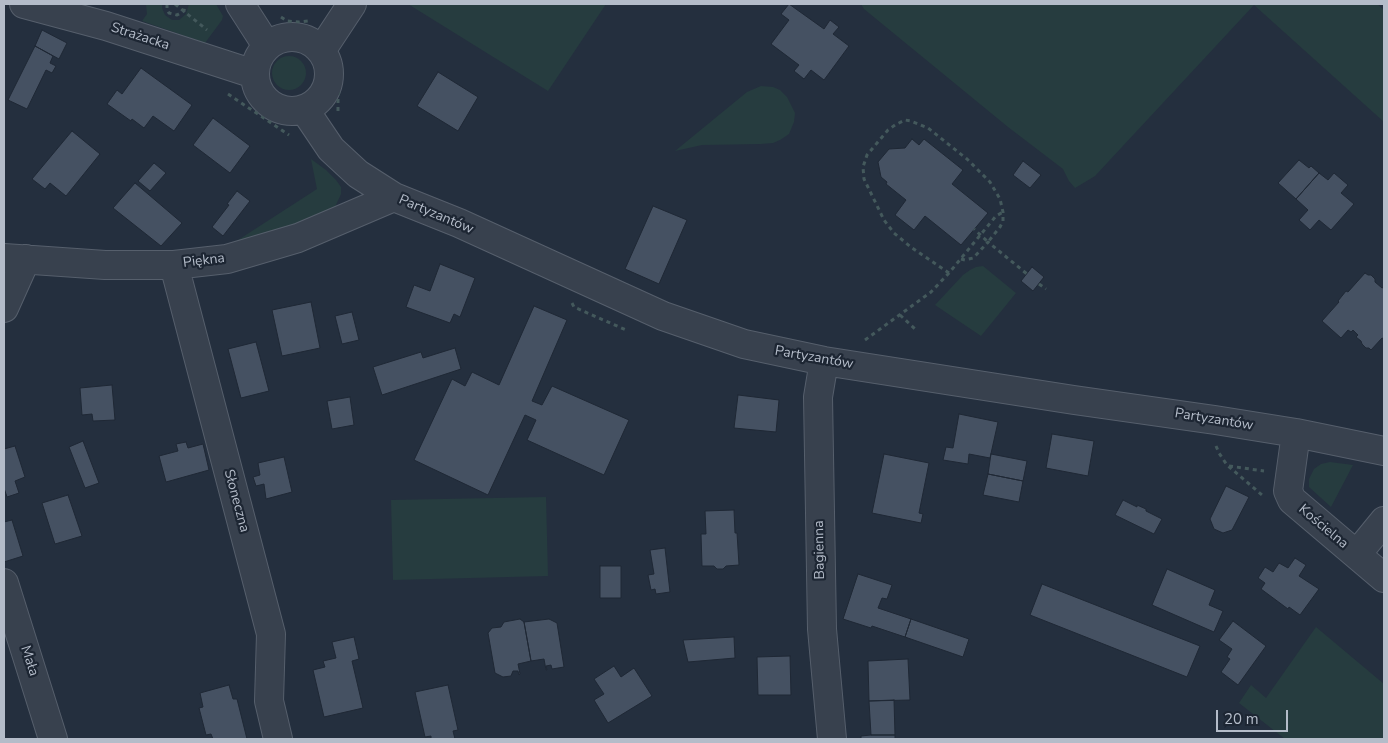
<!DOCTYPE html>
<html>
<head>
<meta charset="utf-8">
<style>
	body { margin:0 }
	#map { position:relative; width:1388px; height:743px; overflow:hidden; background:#242f3e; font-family:"Nunito Sans",sans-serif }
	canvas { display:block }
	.frame { position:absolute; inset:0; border:5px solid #b4bcc9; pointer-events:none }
	.scale { position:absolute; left:1216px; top:710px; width:72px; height:22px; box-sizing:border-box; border:2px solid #b4bcc9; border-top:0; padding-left:6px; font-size:15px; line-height:18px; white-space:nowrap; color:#b4bcc9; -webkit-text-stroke:4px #1d2633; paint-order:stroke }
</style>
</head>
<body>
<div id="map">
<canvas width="1388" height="743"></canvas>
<div class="frame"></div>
<div class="scale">20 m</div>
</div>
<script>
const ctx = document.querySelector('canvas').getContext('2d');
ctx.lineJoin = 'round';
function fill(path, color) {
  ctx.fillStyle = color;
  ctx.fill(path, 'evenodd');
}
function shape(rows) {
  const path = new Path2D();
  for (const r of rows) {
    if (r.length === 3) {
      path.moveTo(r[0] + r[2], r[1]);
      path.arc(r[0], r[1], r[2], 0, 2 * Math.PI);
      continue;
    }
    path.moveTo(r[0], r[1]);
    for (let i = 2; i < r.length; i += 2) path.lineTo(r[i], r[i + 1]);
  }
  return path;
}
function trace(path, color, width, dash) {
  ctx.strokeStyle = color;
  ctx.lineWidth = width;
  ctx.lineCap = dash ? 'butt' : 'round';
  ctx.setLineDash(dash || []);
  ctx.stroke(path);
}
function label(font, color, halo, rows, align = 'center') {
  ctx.font = font + ' "Nunito Sans",sans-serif';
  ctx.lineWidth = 4.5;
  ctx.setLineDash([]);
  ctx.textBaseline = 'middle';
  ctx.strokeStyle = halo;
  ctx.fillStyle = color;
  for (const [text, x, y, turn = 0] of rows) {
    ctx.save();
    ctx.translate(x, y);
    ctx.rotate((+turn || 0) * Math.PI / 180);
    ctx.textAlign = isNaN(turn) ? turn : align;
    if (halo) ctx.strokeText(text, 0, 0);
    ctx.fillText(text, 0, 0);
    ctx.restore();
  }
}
fill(shape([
	[146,4,162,4,162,8,165,15,172,20,179,20,186,14,189,4,216,4,223,16,222,20,205,43,142,21,147,14],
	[408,4,606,4,548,91],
	[861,4,1377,4,1384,10,1384,122,1254,5,1095,176,1075,188,1069,181,1063,169,1008,127,864,9],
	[289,73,17],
	[761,86,773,87,780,90,787,97,795,113,794,122,789,134,780,140,773,143,761,144,702,145,675,151,747,92],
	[311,159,326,170,336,180,341,187,341,194,335,207,309,220,235,242,317,189],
	[983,266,1016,293,981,336,935,305,963,275,970,270,976,267],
	[1330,462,1353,465,1331,507,1309,487,1309,479,1314,469,1321,464],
	[546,497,548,576,393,580,391,500],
	[1316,627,1384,684,1384,739,1285,739,1239,703,1251,685,1266,698]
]), '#263c3f');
const building = shape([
	[789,4,824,29,830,20,839,27,833,34,849,46,824,80,811,70,804,79,794,71,799,65,771,44,789,20,781,14,789,4],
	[42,30,67,43,59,59,35,46,42,30],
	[35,46,53,56,50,63,56,66,52,73,46,70,27,109,8,100,35,46],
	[141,68,192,105,174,131,153,116,144,128,132,119,131,121,107,104,117,90,122,94,141,68],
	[438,72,478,97,458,131,417,106,438,72],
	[213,118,250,146,230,173,193,145,213,118],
	[72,131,100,154,66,196,50,183,45,189,32,179,72,131],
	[912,139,919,145,924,139,963,170,952,184,988,213,961,245,925,216,914,230,895,215,906,200,886,184,887,182,881,177,878,162,889,149,905,148,912,139],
	[1299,160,1309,168,1311,166,1319,173,1296,199,1278,183,1299,160],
	[1023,161,1041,175,1030,188,1013,175,1023,161],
	[154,163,166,173,150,191,138,181,154,163],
	[1319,173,1328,180,1334,173,1348,185,1341,193,1354,204,1331,230,1319,220,1310,230,1299,220,1308,210,1296,199,1319,173],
	[135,183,182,223,161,246,113,208,135,183],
	[237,191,250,201,223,236,212,227,229,205,227,204,237,191],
	[653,206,687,220,659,284,625,269,653,206],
	[440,264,475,278,460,317,454,314,450,323,406,307,414,285,430,291,440,264],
	[1032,267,1044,277,1033,291,1021,281,1032,267],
	[1365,273,1368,275,1371,275,1375,279,1375,282,1382,288,1384,287,1384,339,1382,338,1371,350,1369,348,1366,348,1362,344,1361,341,1356,337,1358,335,1353,330,1351,332,1348,330,1341,338,1322,321,1339,302,1338,301,1346,291,1348,292,1365,273],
	[311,302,320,348,282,356,272,310,311,302],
	[534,306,567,320,532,401,542,405,552,386,629,420,604,475,527,440,536,420,525,415,488,495,414,460,452,379,465,386,472,372,499,385,534,306],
	[352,312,359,340,342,344,335,316,352,312],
	[256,342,269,391,241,398,228,349,256,342],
	[455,348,461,369,382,395,373,367,421,352,423,358,455,348],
	[112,385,115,420,93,421,92,414,82,415,80,388,112,385],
	[738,395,779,400,776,432,734,428,738,395],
	[350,397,354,425,332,429,327,401,350,397],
	[959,414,998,422,990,458,969,454,968,464,943,460,946,447,953,448,959,414],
	[1052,434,1094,441,1088,476,1046,468,1052,434],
	[83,441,99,483,85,488,69,447,83,441],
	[186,442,188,448,203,444,209,470,166,482,159,456,178,451,176,444,186,442],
	[15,446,25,477,15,481,19,493,7,497,4,488,4,448,4,449,15,446],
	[884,454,929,463,919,513,923,514,921,523,872,513,884,454],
	[991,454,1027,461,1023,481,988,474,991,454],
	[284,457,292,492,266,499,264,484,256,486,253,477,260,475,258,463,284,457],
	[988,474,1023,481,1019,502,983,495,988,474],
	[1226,486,1249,497,1232,530,1223,533,1214,529,1210,519,1226,486],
	[68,495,82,536,55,544,42,503,68,495],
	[1123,500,1137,507,1137,505,1146,509,1146,511,1162,519,1154,534,1115,515,1123,500],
	[734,510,735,533,737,533,739,565,726,566,723,569,717,569,714,566,702,566,701,534,706,534,705,511,734,510],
	[12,520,23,556,4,562,4,522,12,520],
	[665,548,670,592,656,594,655,589,651,590,648,575,654,574,650,550,665,548],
	[1295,558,1306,565,1299,576,1319,589,1300,615,1289,607,1288,609,1261,589,1265,583,1258,578,1265,567,1273,572,1279,563,1288,568,1295,558],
	[600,566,621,566,621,598,600,598,600,566],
	[1167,569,1215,590,1209,605,1223,611,1214,632,1152,605,1167,569],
	[858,574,892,585,887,599,882,598,878,608,911,619,905,637,872,626,871,628,843,619,858,574],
	[1042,584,1200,646,1187,677,1030,615,1042,584],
	[520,619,524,622,531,661,518,664,520,674,519,675,518,671,513,671,511,676,503,677,495,673,488,633,492,628,501,627,504,622,520,619],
	[549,619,557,623,564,667,552,669,551,665,546,666,547,670,546,670,544,659,531,661,524,622,549,619],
	[911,619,969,639,963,657,905,637,911,619],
	[1233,621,1266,646,1238,685,1221,672,1230,659,1227,657,1232,649,1219,640,1233,621],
	[354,637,359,659,352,661,363,708,324,717,313,670,325,667,323,661,336,658,332,642,354,637],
	[734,637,735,658,688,662,683,640,734,637],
	[790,656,791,695,758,695,757,657,790,656],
	[908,659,910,700,869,701,868,661,908,659],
	[614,666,621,677,634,668,652,696,608,723,594,700,604,694,594,679,614,666],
	[229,685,233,699,237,699,247,739,213,739,211,734,206,735,199,708,203,707,200,693,229,685],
	[448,685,458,730,453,731,455,739,431,739,431,736,425,737,415,692,448,685],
	[894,700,895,735,871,735,869,701,894,700],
	[871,735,895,735,895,739,861,739,861,736,871,735]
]);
fill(building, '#455162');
trace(building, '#1f2835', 1);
const minor = shape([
	[24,4,106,26,254,74],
	[240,4,267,46],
	[292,74,37],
	[321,51,352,4],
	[304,109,331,149,358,174,394,197,459,223,663,316,744,344,824,361,1074,400,1215,420,1296,433,1384,451],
	[4,258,105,265,174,265,227,259,298,238,394,197],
	[174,265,271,634,269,701,278,739],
	[4,308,26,259],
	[824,361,818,397,822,629,832,739],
	[1296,433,1288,491,1292,500,1384,578],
	[1357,554,1384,521],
	[4,583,53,739]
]);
trace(minor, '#565f6c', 30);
trace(shape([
	[167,4,167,9,169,13,177,15,184,11,185,4],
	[175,4,207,30],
	[281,17,287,21,299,22,308,21],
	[228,94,289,135],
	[338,111,338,99,341,68],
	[961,259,965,260,973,258,977,254,988,242,1027,274],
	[949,273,912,248,894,233,884,220,864,179,863,167,867,155,888,130,895,125,905,120,911,121,928,128,967,159,990,182,1000,199,1003,212,1003,221,1000,227,988,242,974,229],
	[1039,284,1046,289],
	[572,303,574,307,626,330],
	[900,315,915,329],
	[865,340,931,292,949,273,996,216,1003,212],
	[1216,446,1219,453,1227,465,1262,495],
	[1229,466,1264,471]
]), '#44595c', 3, [4, 4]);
trace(minor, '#38414e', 28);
label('14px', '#b4bcc9', '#1d2633', [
	["Strażacka",140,37,18],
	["Partyzantów",436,215,23],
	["Piękna",204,261,-7],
	["Partyzantów",814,358,10],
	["Partyzantów",1214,420,9],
	["Słoneczna",236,501,75],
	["Kościelna",1323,527,40],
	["Bagienna",820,550,-91],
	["Mała",29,661,72]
]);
</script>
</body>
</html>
